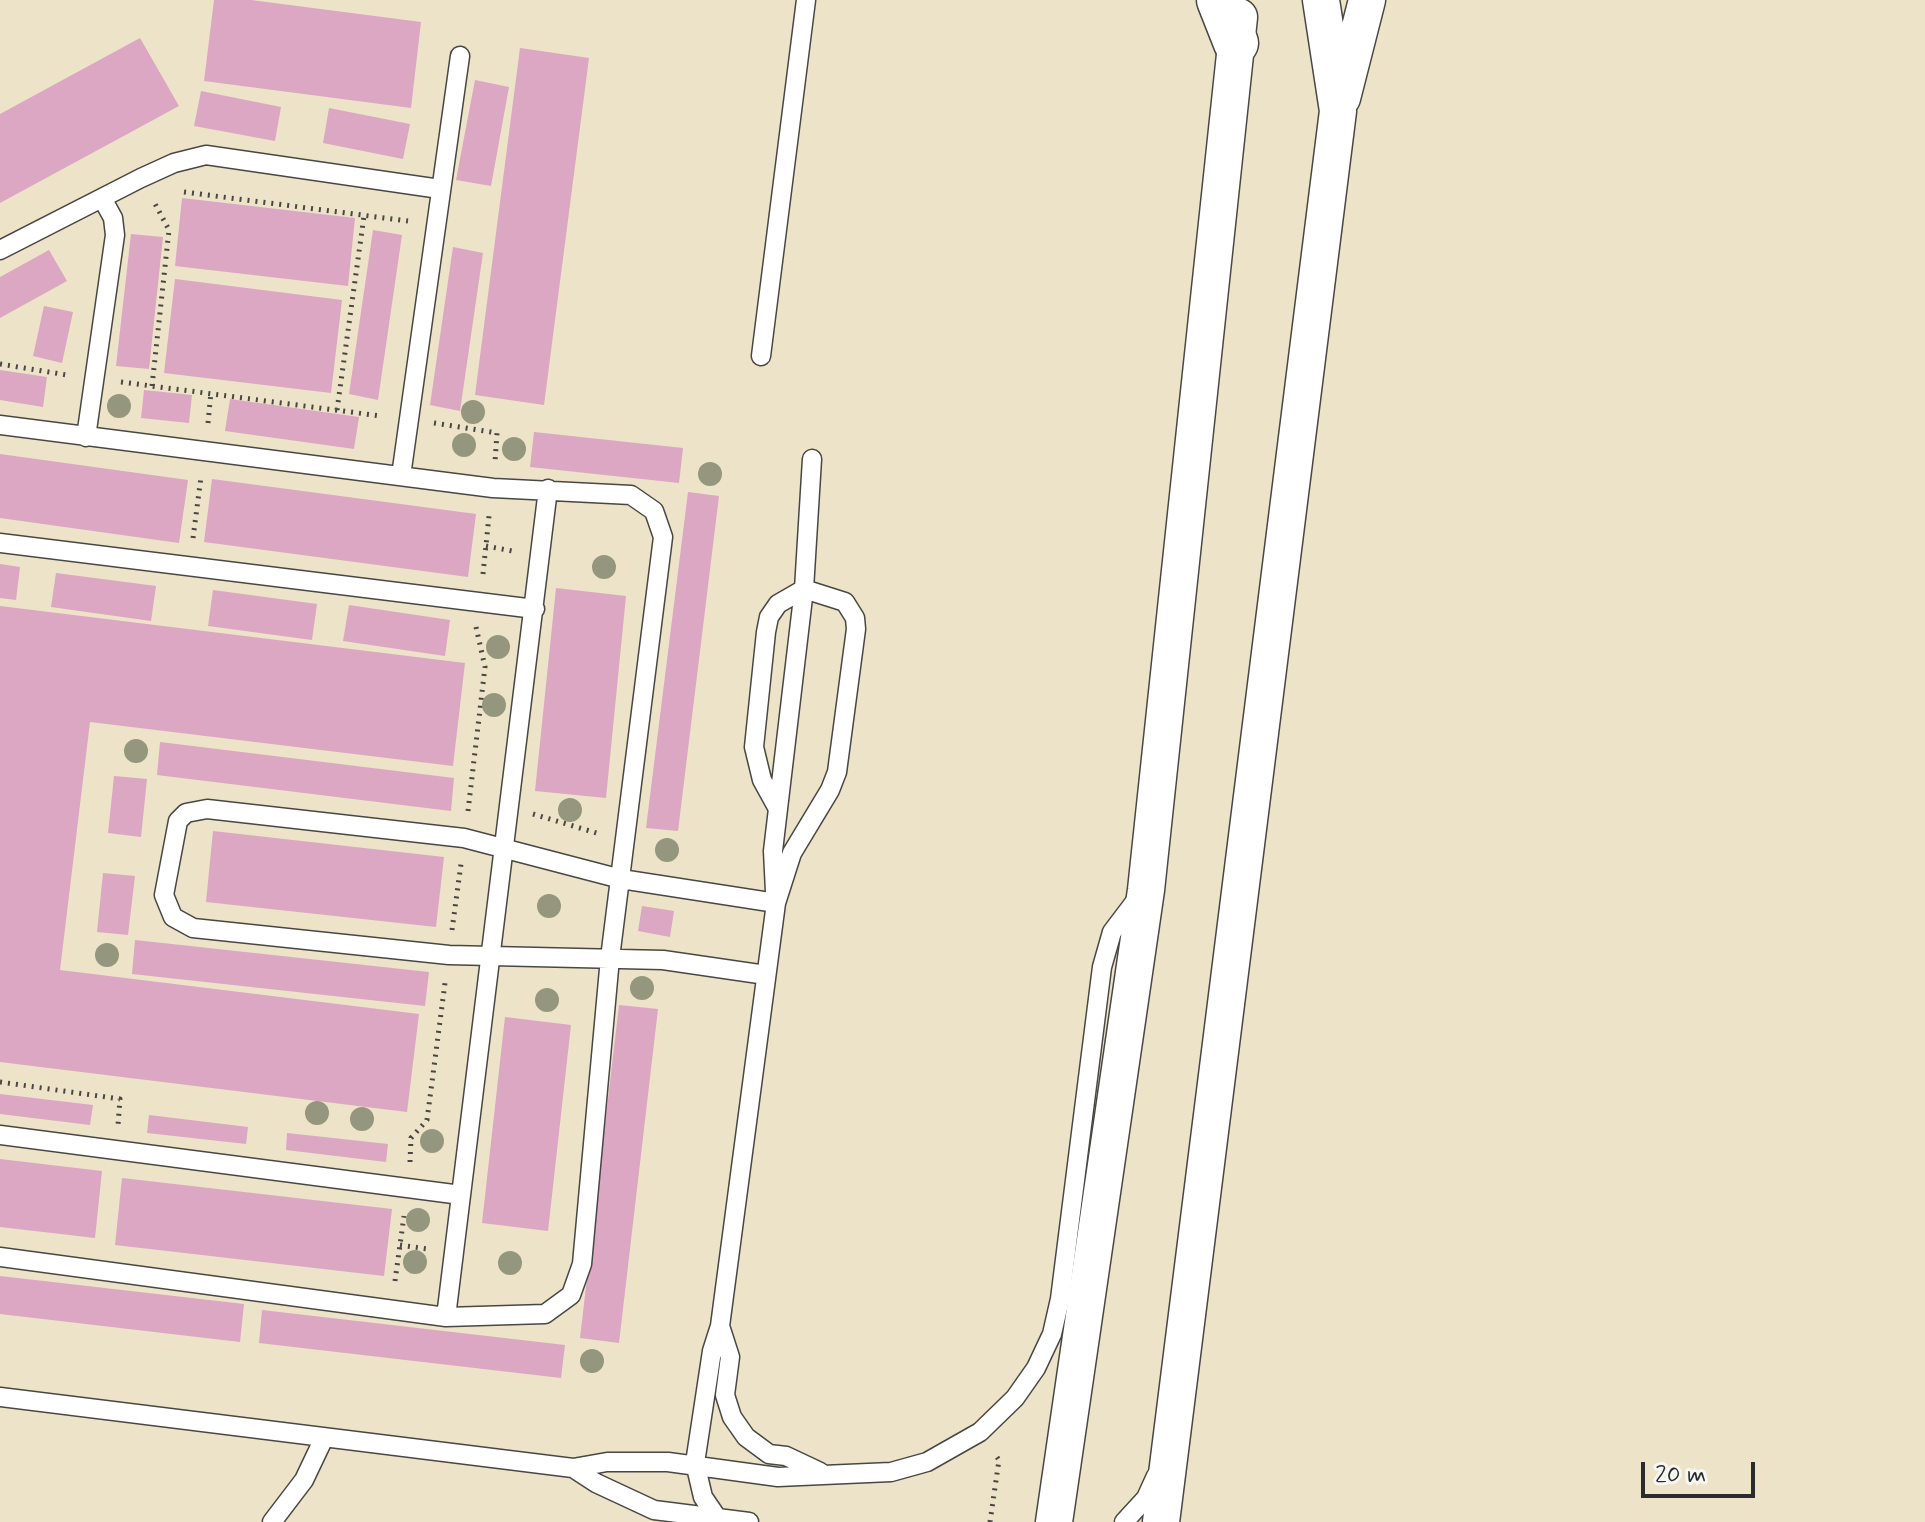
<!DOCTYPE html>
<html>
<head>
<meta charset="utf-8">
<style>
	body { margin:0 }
	#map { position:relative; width:1925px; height:1522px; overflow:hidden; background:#ede3c8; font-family:Mynerve,sans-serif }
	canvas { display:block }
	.scale { position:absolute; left:1641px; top:1462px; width:114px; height:36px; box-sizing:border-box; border:4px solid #2b2b2b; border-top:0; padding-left:10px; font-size:24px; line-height:28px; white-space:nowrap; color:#2b2b2b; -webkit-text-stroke:6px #f6f6f2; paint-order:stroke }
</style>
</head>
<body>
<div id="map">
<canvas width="1925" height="1522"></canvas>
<div class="scale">20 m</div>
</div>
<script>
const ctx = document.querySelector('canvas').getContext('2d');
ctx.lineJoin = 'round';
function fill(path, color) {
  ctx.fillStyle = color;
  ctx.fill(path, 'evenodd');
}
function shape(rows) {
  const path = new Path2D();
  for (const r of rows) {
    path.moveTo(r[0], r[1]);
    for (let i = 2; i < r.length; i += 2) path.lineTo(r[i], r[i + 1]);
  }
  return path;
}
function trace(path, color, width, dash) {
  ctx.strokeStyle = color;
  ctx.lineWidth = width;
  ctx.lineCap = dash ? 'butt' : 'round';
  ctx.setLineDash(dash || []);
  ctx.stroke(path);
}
fill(shape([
	[214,0,251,0,421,22,411,108,204,81],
	[140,38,179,106,0,203,0,114],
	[520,48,589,58,544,405,475,395],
	[475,80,509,87,491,186,456,180],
	[201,91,281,107,275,141,194,126],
	[329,108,410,124,403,159,323,143],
	[182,198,355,218,348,286,175,266],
	[373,230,402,235,378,400,349,394],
	[131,234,163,237,149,369,116,366],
	[453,247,483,253,460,411,430,405],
	[49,250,67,281,0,318,0,277],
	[175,279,342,300,331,393,164,373],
	[44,306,73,312,62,363,33,356],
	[0,370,47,377,43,407,0,400],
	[144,390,192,395,189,423,141,418],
	[230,399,359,417,354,449,225,431],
	[534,432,683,448,679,483,530,467],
	[0,454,188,480,179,543,0,518],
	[212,479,476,514,468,577,204,542],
	[688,492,719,496,678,831,646,828],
	[0,564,20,567,16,600,0,598],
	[56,573,156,586,151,621,51,607],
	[556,588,626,596,606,798,535,791],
	[213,590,317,604,312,640,208,626],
	[349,605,450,620,445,656,343,641],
	[0,606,465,663,453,766,90,722,60,970,419,1014,407,1112,0,1062],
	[160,742,454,778,451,811,157,775],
	[114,776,147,779,141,837,108,833],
	[213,831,444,857,436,927,206,902],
	[103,873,135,876,128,935,97,932],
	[642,906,674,911,670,937,638,931],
	[135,940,429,972,425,1006,132,974],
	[619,1005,658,1009,619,1343,580,1338],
	[505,1017,571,1025,548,1231,482,1223],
	[0,1094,93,1105,90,1125,0,1114],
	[149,1115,248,1127,246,1144,147,1133],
	[287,1133,388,1144,386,1162,286,1150],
	[0,1159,102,1171,95,1238,0,1227],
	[122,1178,392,1209,384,1276,115,1245],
	[0,1276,244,1304,240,1342,0,1314],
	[262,1310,565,1345,561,1378,259,1343]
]), '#dba7c2');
const lane = shape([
	[0,250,141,178,174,163,206,155,440,189],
	[761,356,806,0],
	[0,425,493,488,631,495,654,511,663,537,610,958,582,1264,571,1295,545,1314,446,1317,0,1257],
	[86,437,115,235,113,218,102,198],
	[401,476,460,56],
	[0,543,535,609],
	[775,892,773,851,804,589,812,459],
	[766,975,663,960,449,955,193,928,173,917,164,895,178,821,186,813,207,809,464,838,621,879,776,903],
	[0,1135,461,1195],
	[446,1317,548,489],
	[720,1326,730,1357,725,1395,732,1417,746,1437,769,1454,786,1456,820,1472],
	[0,1397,573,1468,607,1462,668,1462,778,1477,891,1472,927,1462,980,1432,1015,1398,1036,1368,1052,1334,1060,1299,1102,967,1112,932,1140,895],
	[573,1468,596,1483,654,1510,749,1522],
	[718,1519,703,1497,695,1463,712,1351,720,1326,776,903,792,853,830,790,837,772,856,629,855,618,845,602,804,589,778,604,769,617,766,632,754,747,762,780,778,809],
	[272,1522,304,1480,324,1438],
	[1124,1522,1146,1498,1156,1476]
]);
const street = shape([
	[1342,98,1367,0],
	[1054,1522,1146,890,1239,17],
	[1161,1522,1338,111,1321,0]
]);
const highway = shape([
	[1219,0,1236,43]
]);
trace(lane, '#484743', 21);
trace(street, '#484743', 39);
trace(highway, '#484743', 47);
trace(shape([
	[184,192,408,221],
	[0,364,67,375],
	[121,382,381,416],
	[152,386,169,230,153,200],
	[337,410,364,216],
	[208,423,211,392],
	[434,423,497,433,495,462],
	[193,538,201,477],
	[486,546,512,551],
	[483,574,489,516],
	[468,811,485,667,476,627],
	[533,814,600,834],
	[452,930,461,864],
	[0,1082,120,1099,118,1125],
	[410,1162,411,1138,427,1120,445,983],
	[400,1245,427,1249],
	[395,1281,404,1216],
	[990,1522,999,1460,994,1453]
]), '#484743', 5, [2, 6]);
trace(lane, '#fff', 18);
trace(street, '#fff', 36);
trace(highway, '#fff', 44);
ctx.fillStyle = '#94977d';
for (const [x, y] of [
	[119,406],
	[473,412],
	[464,445],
	[514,449],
	[710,474],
	[604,567],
	[498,647],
	[494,705],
	[136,751],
	[570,810],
	[667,850],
	[549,906],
	[107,955],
	[642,988],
	[547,1000],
	[317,1113],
	[362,1119],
	[432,1141],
	[418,1220],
	[415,1262],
	[510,1263],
	[592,1361]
]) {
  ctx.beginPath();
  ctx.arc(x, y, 12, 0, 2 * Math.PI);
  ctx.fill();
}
</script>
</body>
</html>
